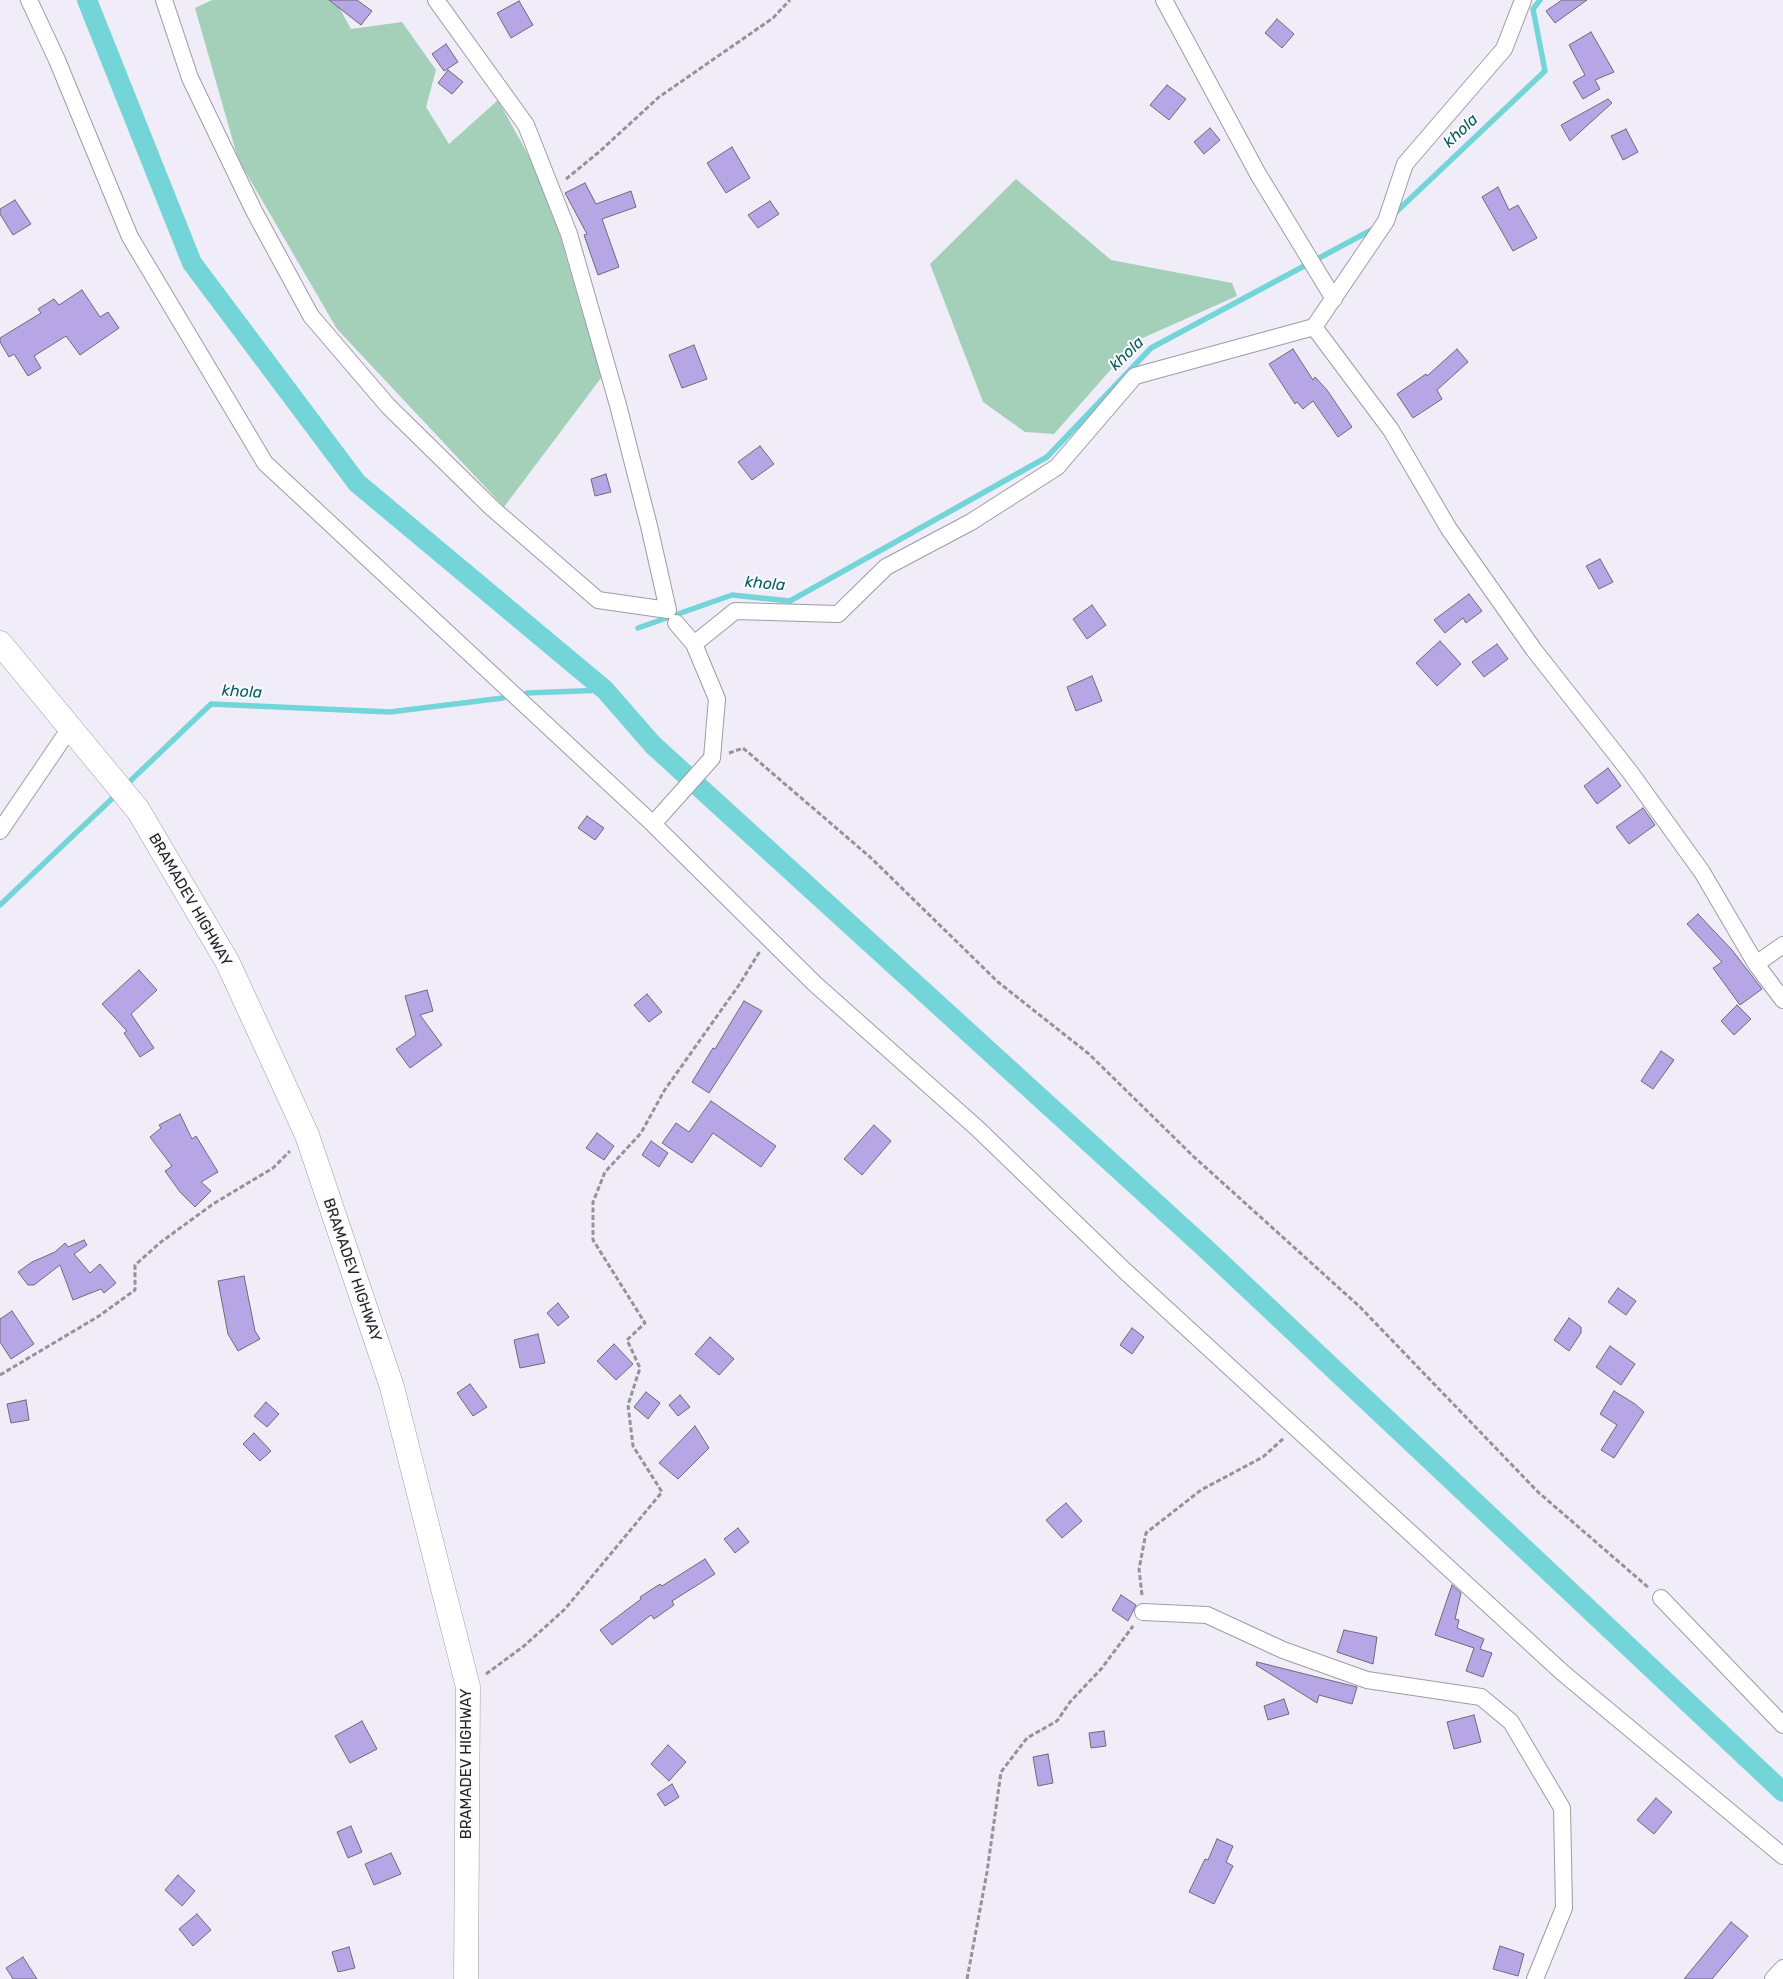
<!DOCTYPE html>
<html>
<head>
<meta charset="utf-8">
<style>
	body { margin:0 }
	canvas { display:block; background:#f0edf9 }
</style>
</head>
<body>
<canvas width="1783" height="1979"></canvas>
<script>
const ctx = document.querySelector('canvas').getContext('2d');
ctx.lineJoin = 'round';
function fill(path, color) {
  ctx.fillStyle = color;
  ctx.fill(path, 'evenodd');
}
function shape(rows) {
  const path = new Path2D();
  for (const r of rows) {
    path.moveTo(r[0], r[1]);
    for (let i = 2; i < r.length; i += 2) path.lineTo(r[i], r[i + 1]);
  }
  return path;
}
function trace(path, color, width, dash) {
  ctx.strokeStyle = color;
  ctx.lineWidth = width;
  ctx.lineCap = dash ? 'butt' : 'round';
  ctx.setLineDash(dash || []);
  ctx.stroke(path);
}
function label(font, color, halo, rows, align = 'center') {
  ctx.font = font + ' Rubik,sans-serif';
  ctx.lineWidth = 4;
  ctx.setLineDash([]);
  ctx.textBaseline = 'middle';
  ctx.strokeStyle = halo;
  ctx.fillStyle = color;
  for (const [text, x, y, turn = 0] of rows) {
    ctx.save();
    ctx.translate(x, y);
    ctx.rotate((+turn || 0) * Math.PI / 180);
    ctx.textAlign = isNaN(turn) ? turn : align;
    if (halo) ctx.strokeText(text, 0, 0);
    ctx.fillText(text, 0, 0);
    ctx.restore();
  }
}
fill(shape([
	[212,0,335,0,351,29,402,22,436,70,426,107,449,144,498,100,546,187,586,325,604,374,504,507,337,329,238,159,195,8],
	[1016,179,1111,260,1232,283,1237,296,1136,341,1054,434,1025,432,983,402,930,264]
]), '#a4d0b9');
trace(shape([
	[1394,214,1545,71,1533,9,1540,0],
	[638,628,732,595,790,601,1047,457,1151,348,1377,227],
	[527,693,605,690],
	[125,786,211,704,390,712,503,698],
	[0,905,118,793]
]), '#74d5d9', 5.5);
trace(shape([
	[87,0,192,263,357,483,605,690,653,745,1205,1248,1783,1792]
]), '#74d5d9', 20);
const building = shape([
	[329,0,357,0,372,11,361,25,329,0],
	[1562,0,1587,0,1555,23,1546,11,1562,0],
	[519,1,533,25,511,38,497,13,519,1],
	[1277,19,1294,34,1282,48,1265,33,1277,19],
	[1591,32,1614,72,1595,80,1600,89,1583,99,1573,82,1585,75,1569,45,1591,32],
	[446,44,458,62,444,71,432,54,446,44],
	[448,70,463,82,452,94,438,83,448,70],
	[1167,85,1186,99,1169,120,1150,105,1167,85],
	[1608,99,1612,103,1570,141,1561,125,1608,99],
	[1210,128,1220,140,1204,154,1194,142,1210,128],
	[1626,129,1638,152,1623,160,1611,136,1626,129],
	[732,147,750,178,726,193,707,163,732,147],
	[585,183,596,204,631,191,636,207,602,219,619,267,598,275,584,235,587,234,565,193,585,183],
	[1498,187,1509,210,1518,205,1537,238,1513,251,1482,197,1498,187],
	[15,200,31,224,13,235,0,214,0,209,15,200],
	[770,201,779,214,758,228,748,215,770,201],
	[82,290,100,317,108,312,119,328,80,355,66,336,34,356,41,368,28,376,14,354,9,357,0,342,0,338,41,313,38,309,54,299,59,305,82,290],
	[694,345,707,379,682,388,669,355,694,345],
	[1293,349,1313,380,1315,377,1327,390,1352,427,1338,437,1313,401,1303,409,1297,402,1295,404,1269,364,1293,349],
	[1457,349,1468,362,1437,390,1442,399,1413,418,1397,394,1426,374,1427,376,1457,349],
	[760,446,774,464,752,480,738,462,760,446],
	[606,474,611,492,595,496,591,479,606,474],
	[1600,559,1613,582,1599,589,1586,566,1600,559],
	[1469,594,1482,611,1466,623,1463,618,1445,633,1434,620,1469,594],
	[1092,605,1106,625,1087,639,1073,619,1092,605],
	[1440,641,1461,664,1437,686,1416,663,1440,641],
	[1497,644,1508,659,1484,677,1472,662,1497,644],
	[1092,676,1102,701,1076,711,1067,687,1092,676],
	[1608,768,1621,786,1597,804,1584,786,1608,768],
	[1643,808,1655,825,1629,844,1616,827,1643,808],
	[587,816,604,828,595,840,578,828,587,816],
	[1698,914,1732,950,1762,989,1740,1005,1713,968,1722,962,1687,924,1698,914],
	[139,970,157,990,131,1014,154,1048,140,1057,124,1033,127,1031,102,1004,139,970],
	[427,990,433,1011,420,1015,442,1045,410,1068,396,1049,416,1035,405,996,427,990],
	[647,994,662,1012,649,1022,634,1005,647,994],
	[744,1001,762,1011,709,1093,692,1082,713,1048,715,1049,744,1001],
	[1737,1005,1751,1019,1734,1035,1721,1021,1737,1005],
	[1661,1051,1674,1060,1653,1089,1641,1081,1661,1051],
	[711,1101,776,1146,761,1167,713,1133,692,1163,662,1143,676,1123,689,1132,711,1101],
	[180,1114,192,1139,196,1136,218,1172,201,1182,211,1191,195,1207,180,1192,165,1171,172,1166,150,1137,161,1128,159,1125,180,1114],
	[874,1125,891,1141,862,1175,844,1159,874,1125],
	[597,1133,614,1146,604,1160,586,1148,597,1133],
	[651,1141,668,1153,659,1167,642,1155,651,1141],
	[84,1240,87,1245,74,1254,90,1273,100,1264,116,1283,104,1293,101,1289,73,1300,60,1265,34,1285,28,1285,18,1272,32,1262,55,1252,65,1243,68,1247,84,1240],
	[244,1276,255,1331,260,1339,238,1351,228,1334,218,1281,244,1276],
	[1618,1288,1636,1301,1626,1315,1608,1302,1618,1288],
	[558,1303,569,1317,558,1326,547,1313,558,1303],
	[12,1311,34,1344,11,1359,0,1342,0,1319,12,1311],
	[1569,1318,1581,1327,1581,1333,1569,1351,1554,1340,1569,1318],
	[1132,1328,1144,1337,1132,1354,1120,1345,1132,1328],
	[538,1334,545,1363,520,1368,514,1340,538,1334],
	[710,1337,734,1359,719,1375,695,1354,710,1337],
	[614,1344,633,1364,616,1380,597,1361,614,1344],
	[1610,1346,1635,1364,1621,1385,1596,1367,1610,1346],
	[470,1384,487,1407,473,1416,457,1393,470,1384],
	[1614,1391,1635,1404,1644,1412,1614,1458,1601,1450,1617,1425,1600,1414,1614,1391],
	[646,1392,660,1403,648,1419,634,1407,646,1392],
	[680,1395,690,1407,678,1416,669,1405,680,1395],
	[26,1400,29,1420,11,1423,7,1404,26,1400],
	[266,1402,279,1414,267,1427,254,1416,266,1402],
	[695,1426,709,1448,678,1479,659,1463,695,1426],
	[254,1433,271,1451,260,1461,243,1444,254,1433],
	[1066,1503,1082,1521,1062,1538,1046,1520,1066,1503],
	[738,1528,749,1542,735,1553,724,1539,738,1528],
	[705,1559,715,1574,672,1601,674,1605,654,1619,651,1615,612,1645,600,1630,641,1599,640,1597,660,1584,662,1586,705,1559],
	[1452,1585,1461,1593,1455,1619,1459,1620,1457,1628,1484,1639,1480,1649,1492,1653,1483,1677,1466,1671,1474,1648,1435,1635,1452,1585],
	[1121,1595,1136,1605,1128,1621,1112,1610,1121,1595],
	[1344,1630,1377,1637,1373,1664,1337,1652,1344,1630],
	[1257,1662,1357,1687,1352,1704,1319,1695,1317,1703,1256,1665,1257,1662],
	[1284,1699,1289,1714,1268,1720,1264,1706,1284,1699],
	[1474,1715,1481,1742,1454,1749,1447,1722,1474,1715],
	[362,1721,377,1749,350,1763,335,1736,362,1721],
	[1104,1731,1106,1746,1091,1748,1089,1733,1104,1731],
	[668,1745,686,1762,669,1781,651,1764,668,1745],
	[1048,1754,1053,1783,1038,1786,1033,1757,1048,1754],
	[672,1784,679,1797,665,1806,657,1794,672,1784],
	[1656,1798,1672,1812,1654,1834,1637,1820,1656,1798],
	[351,1826,362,1852,348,1858,337,1832,351,1826],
	[1217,1839,1233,1846,1226,1862,1233,1866,1214,1904,1189,1892,1205,1859,1208,1860,1217,1839],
	[391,1853,401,1874,374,1885,365,1864,391,1853],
	[178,1875,195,1891,182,1906,165,1890,178,1875],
	[197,1914,211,1930,193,1946,179,1929,197,1914],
	[1731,1922,1748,1936,1712,1979,1684,1979,1731,1922],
	[1500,1946,1524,1954,1518,1976,1493,1969,1500,1946],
	[349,1947,355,1968,338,1972,332,1952,349,1947],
	[23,1957,37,1979,13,1979,6,1968,23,1957]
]);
fill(building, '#b7a6e5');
trace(building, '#6d6b75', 1);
const street = shape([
	[29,0,57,60,130,237,265,463,653,824,815,984,978,1129,1125,1271,1296,1428,1563,1673,1783,1856],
	[164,0,190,78,254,211,311,316,388,406,492,508,598,600,668,610,649,526,618,405,569,234,526,125,436,0],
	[1164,0,1258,174,1334,299],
	[1523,0,1504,49,1405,164,1386,221,1314,327,1391,430,1449,529,1534,650,1630,772,1702,872,1756,964,1783,1000],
	[694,644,735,611,838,614,886,567,971,522,1057,467,1135,376,1314,327],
	[653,824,712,758,717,699,694,644,676,623],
	[0,831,70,728],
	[1756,964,1783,945],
	[1661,1598,1783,1725],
	[1143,1612,1207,1615,1283,1650,1367,1680,1481,1697,1511,1722,1562,1808,1564,1908,1535,1979],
	[1773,1979,1783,1968]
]);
const secondary = shape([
	[0,643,138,810,228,963,307,1135,392,1387,468,1687,466,1979]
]);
trace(street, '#9e9ba6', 18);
trace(secondary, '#9e9ba6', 25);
trace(shape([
	[566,179,599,152,659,97,773,18,790,0],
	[729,753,743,748,870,857,998,982,1089,1054,1193,1156,1360,1307,1538,1492,1649,1588],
	[0,1375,99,1316,135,1290,135,1265,161,1242,213,1204,273,1168,290,1151],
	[1142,1595,1139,1569,1146,1533,1201,1490,1263,1457,1284,1438],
	[486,1674,524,1646,565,1609,662,1492,633,1446,628,1405,640,1368,627,1340,645,1323,593,1240,593,1202,605,1172,641,1133,664,1091,739,985,760,951],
	[967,1979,987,1872,1001,1772,1027,1738,1057,1721,1070,1702,1102,1668,1133,1626]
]), '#94929b', 3, [5, 2.5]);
trace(street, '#fff', 16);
trace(secondary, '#fff', 24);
label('15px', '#252428', '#fcfcfe', [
	["BRAMADEV HIGHWAY",190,900,60],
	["BRAMADEV HIGHWAY",352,1270,71],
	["BRAMADEV HIGHWAY",467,1764,-90]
]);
label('italic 16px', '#055e61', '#fcfcfe', [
	["khola",1461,131,-43],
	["khola",1127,354,-44],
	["khola",765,584,5],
	["khola",242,692,3]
]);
</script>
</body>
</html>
